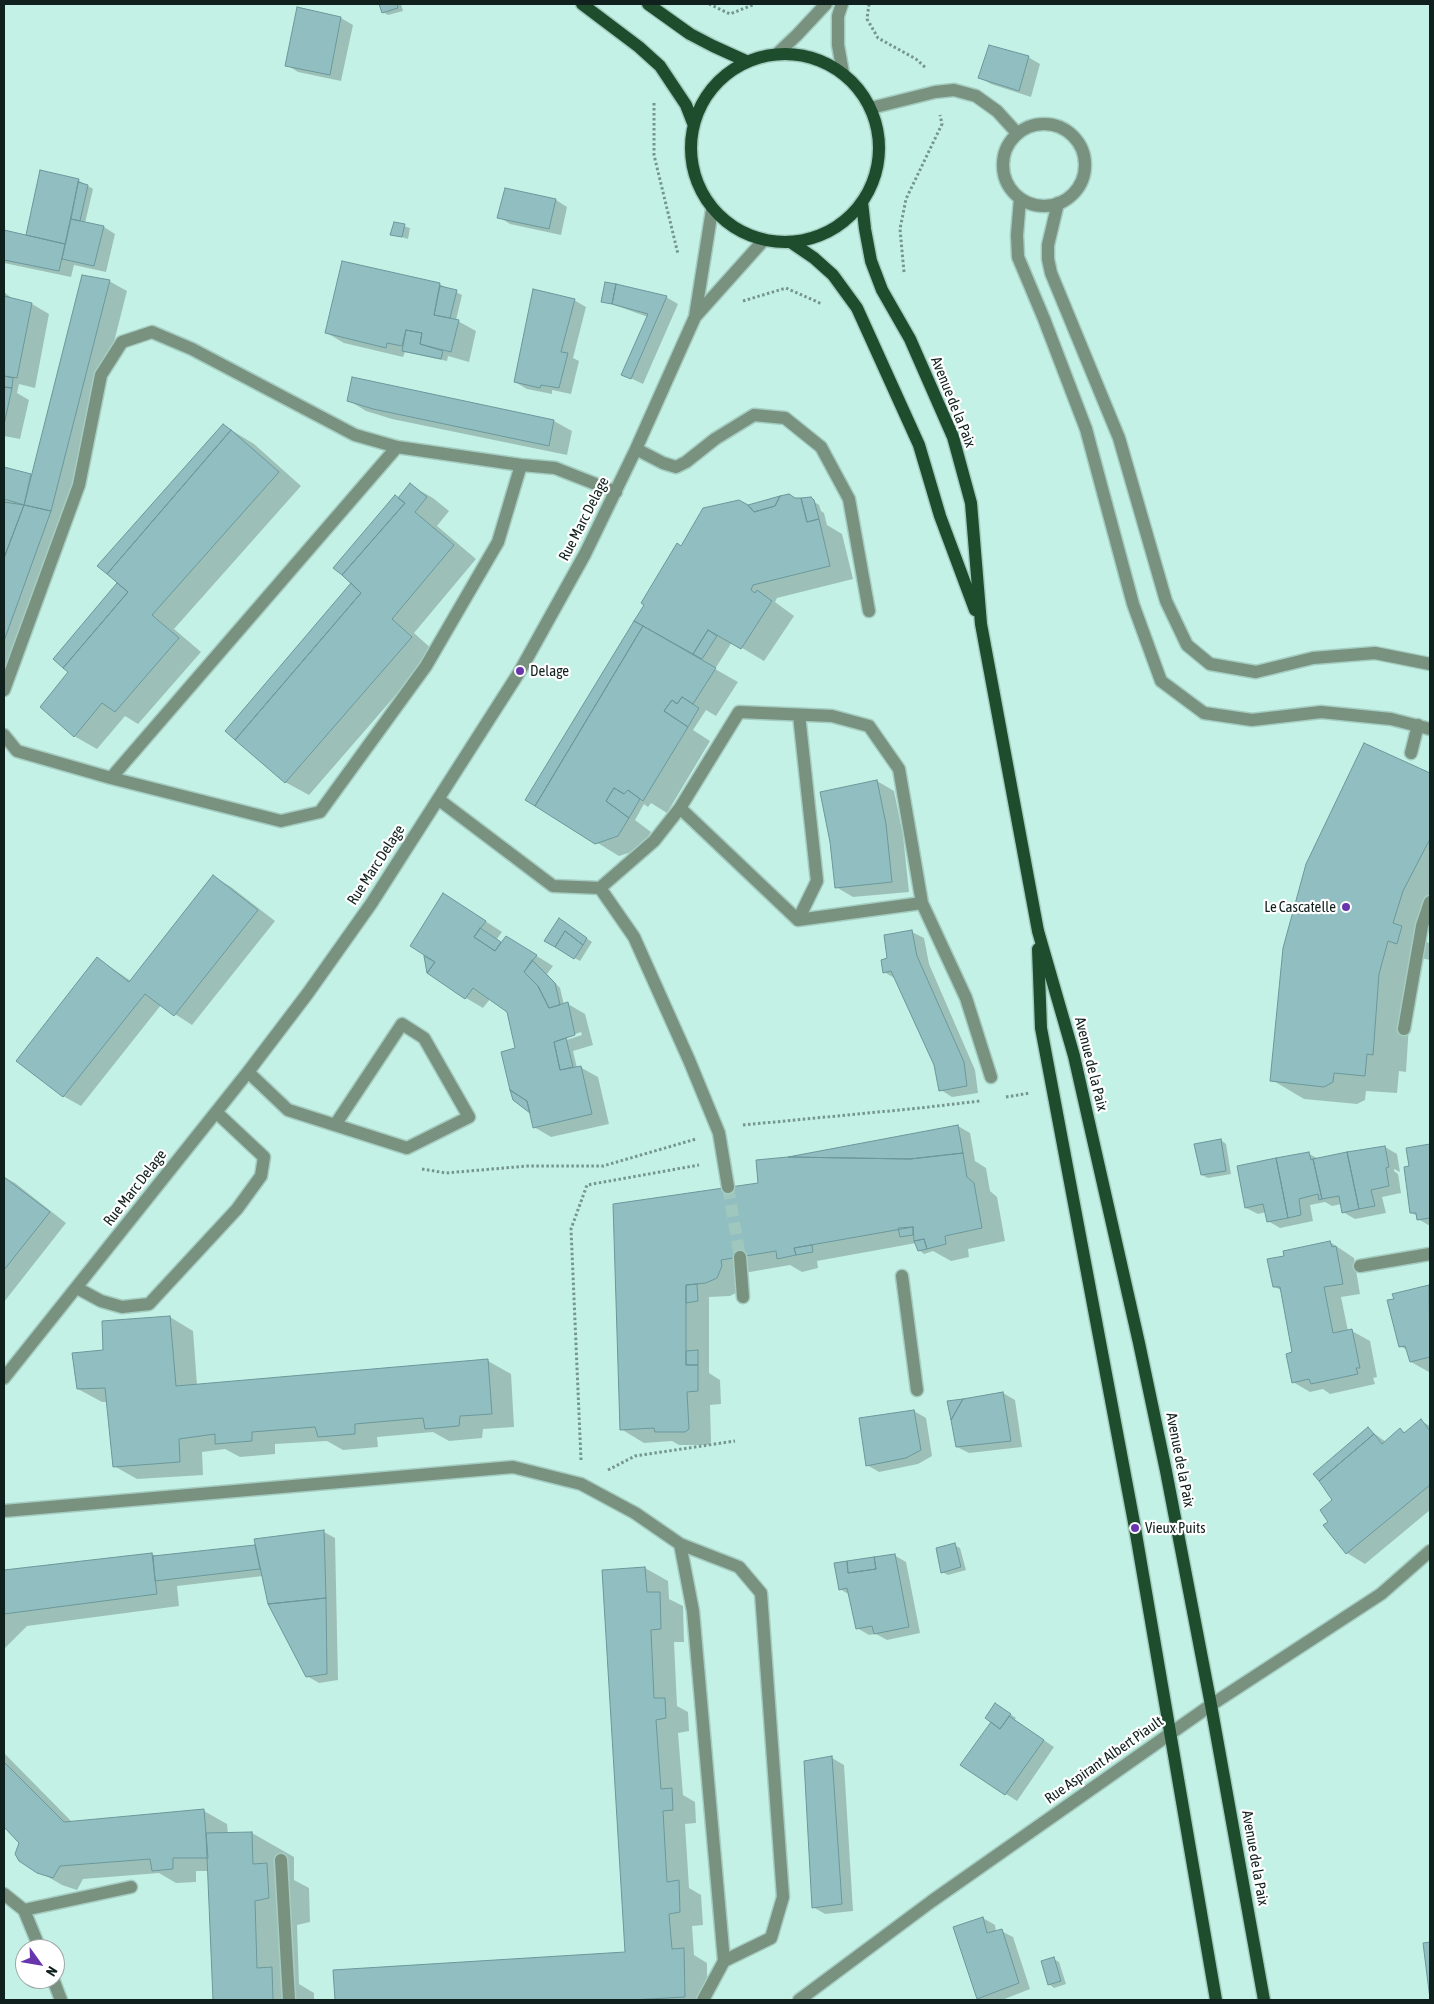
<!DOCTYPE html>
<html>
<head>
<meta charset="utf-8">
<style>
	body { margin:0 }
	#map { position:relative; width:1434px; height:2004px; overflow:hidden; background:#c4f1e5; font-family:"Asap Condensed",sans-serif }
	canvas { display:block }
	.frame { position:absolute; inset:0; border:5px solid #10211d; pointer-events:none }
	.north { position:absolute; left:15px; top:1939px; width:50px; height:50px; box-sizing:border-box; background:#fff; border:1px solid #9fa6a5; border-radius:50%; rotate:122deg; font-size:14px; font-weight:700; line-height:20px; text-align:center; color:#10211d }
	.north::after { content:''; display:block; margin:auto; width:18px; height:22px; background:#6935ac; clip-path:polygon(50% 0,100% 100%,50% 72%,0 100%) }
</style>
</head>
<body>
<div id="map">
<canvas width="1434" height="2004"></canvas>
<div class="frame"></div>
<div class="north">N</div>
</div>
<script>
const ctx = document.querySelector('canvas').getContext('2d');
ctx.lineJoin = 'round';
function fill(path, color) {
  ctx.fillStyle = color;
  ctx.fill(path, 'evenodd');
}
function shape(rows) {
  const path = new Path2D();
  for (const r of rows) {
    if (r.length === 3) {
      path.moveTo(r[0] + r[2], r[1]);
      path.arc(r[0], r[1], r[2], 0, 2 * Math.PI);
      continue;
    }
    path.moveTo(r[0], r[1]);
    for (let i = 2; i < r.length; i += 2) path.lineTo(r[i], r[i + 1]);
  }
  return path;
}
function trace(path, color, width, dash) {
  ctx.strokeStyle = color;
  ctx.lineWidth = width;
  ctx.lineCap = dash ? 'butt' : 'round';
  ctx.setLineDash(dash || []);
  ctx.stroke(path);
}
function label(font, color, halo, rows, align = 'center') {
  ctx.font = font + ' "Asap Condensed",sans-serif';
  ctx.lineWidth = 4.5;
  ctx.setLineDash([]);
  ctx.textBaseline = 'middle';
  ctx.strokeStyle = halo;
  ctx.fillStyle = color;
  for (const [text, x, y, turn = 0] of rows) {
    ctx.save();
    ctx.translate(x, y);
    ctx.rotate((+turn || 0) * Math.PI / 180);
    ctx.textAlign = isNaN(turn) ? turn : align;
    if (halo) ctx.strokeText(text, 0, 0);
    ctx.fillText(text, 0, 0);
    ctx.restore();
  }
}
fill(shape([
	[381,4,401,4,403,11,388,15,383,12],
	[298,8,341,18,353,25,341,81,298,72,287,65],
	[1028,57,1040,64,1031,97,991,84,980,78],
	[41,171,78,180,93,189,85,223,104,227,115,234,106,272,74,265,71,277,4,263,4,232,27,236],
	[71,212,73,213,70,226,68,225],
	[556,200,567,207,561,235,510,224,499,217],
	[394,223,410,228,408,239,391,234],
	[109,281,127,291,68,522,4,693,4,468,33,476],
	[439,284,462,295,456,320,476,331,469,362,448,356,447,361,405,352,403,357,344,343,327,333],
	[4,292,14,300,32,304,49,314,35,388,19,384,17,393,29,400,20,439,4,436],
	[666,297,678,304,643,384,622,374,648,317,603,301],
	[574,300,586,307,573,358,579,361,571,394,552,390,552,394,527,389,515,382],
	[353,378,554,421,572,431,567,455,392,419,366,411,348,400],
	[223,425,254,444,301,486,174,629,201,652,138,724,125,716,97,749,74,736,70,672],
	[410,485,433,498,449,511,437,526,476,559,414,633,434,651,309,795,285,782,353,584,399,499],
	[810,499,819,505,821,511,824,513,827,525,842,534,853,579,777,598,775,602,794,616,764,661,732,642,715,669,738,682,716,716,706,710,693,730,710,741,667,813,651,803,648,807,644,804,635,820,651,832,641,849,619,856,527,800,681,547,747,506],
	[1365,744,1430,775,1430,926,1426,941,1430,944,1430,960,1421,958,1411,993,1406,1072,1399,1071,1397,1093,1366,1091,1365,1100,1357,1104,1304,1099,1272,1080],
	[877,781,894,791,903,835,909,892,853,897,836,887],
	[213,876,231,887,275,921,192,1025,161,1005,81,1106,63,1096,97,958,131,981],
	[461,905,502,932,496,940,502,944,524,948,553,966,547,974,560,988,564,1005,568,1004,585,1014,593,1045,573,1051,577,1068,580,1067,598,1077,609,1124,551,1137,534,1127,508,1012,490,999,483,1008,466,998,434,963],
	[581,1032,582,1035,566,1040,564,1038],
	[564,923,592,942,580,961,545,941],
	[912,932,924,938,929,964,975,1070,978,1093,952,1097,941,1090,936,1065,896,979,884,972,889,959],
	[958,1126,970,1133,975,1161,986,1168,990,1191,997,1197,1005,1241,968,1249,969,1257,951,1261,933,1251,924,1254,919,1250,916,1243,817,1261,818,1268,802,1272,790,1265,744,1273,740,1291,730,1296,709,1297,709,1373,720,1380,721,1404,710,1405,711,1442,708,1445,679,1445,672,1441,644,1443,621,1429,614,1205,759,1184,788,1158],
	[1221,1140,1226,1144,1231,1174,1208,1178,1202,1175],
	[1430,1145,1430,1226,1418,1219,1418,1216,1411,1213,1410,1167,1408,1150],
	[1385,1147,1397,1154,1400,1172,1394,1169,1394,1171,1398,1174,1401,1193,1382,1197,1386,1213,1355,1219,1343,1212,1342,1204,1332,1206,1325,1202,1310,1205,1313,1221,1280,1228,1268,1221,1266,1212,1258,1214,1246,1208,1309,1154,1319,1159],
	[4,1177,15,1183,66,1223,4,1302],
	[1330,1242,1354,1258,1360,1294,1341,1297,1348,1331,1352,1331,1370,1341,1377,1377,1373,1378,1375,1384,1330,1394,1323,1389,1310,1392,1293,1382,1294,1353,1282,1291,1274,1286,1286,1257],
	[1429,1287,1430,1371,1429,1372,1411,1362,1407,1350,1400,1346,1394,1295],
	[170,1317,193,1331,197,1385,488,1361,511,1374,514,1427,483,1429,482,1438,449,1441,433,1432,377,1437,378,1447,343,1450,327,1441,275,1444,275,1454,240,1457,225,1449,202,1452,203,1475,137,1479,114,1466,108,1402,102,1402,78,1389,104,1351],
	[1003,1393,1015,1400,1022,1447,969,1453,957,1447],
	[914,1411,926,1418,932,1456,918,1464,879,1472,867,1465],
	[1421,1421,1430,1426,1430,1510,1365,1564,1347,1553,1324,1526,1330,1522,1334,1500,1368,1429,1386,1442,1400,1430,1406,1433],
	[324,1532,335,1538,338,1680,319,1683,307,1676,263,1576,177,1586,179,1606,27,1626,4,1649,4,1571,152,1554,158,1557,257,1547],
	[954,1545,960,1548,966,1570,948,1575,942,1572],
	[894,1555,906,1562,920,1633,887,1640,876,1634,869,1635,857,1628,850,1595,840,1589],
	[645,1568,668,1581,669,1599,683,1606,684,1642,674,1642,677,1706,688,1712,689,1731,678,1733,683,1795,695,1802,696,1823,685,1824,689,1888,701,1895,703,1925,692,1926,694,1955,707,1963,707,2000,336,2000,334,1971,626,1953],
	[1001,1708,1016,1718,1014,1720,1054,1747,1017,1801,1006,1794],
	[4,1753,72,1822,204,1811,227,1824,228,1834,252,1833,294,1857,294,1880,309,1888,310,1922,297,1925,299,1984,314,1993,314,2000,214,2000,209,1871,196,1871,196,1882,176,1883,159,1873,83,1879,77,1890,62,1885,38,1871,21,1842,4,1826],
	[832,1758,844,1765,853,1911,825,1914,813,1907,805,1762],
	[983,1918,995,1925,996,1932,1001,1931,1013,1937,1030,1989,1002,2000,982,2000,978,1998],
	[1054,1959,1059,1962,1066,1984,1054,1988,1049,1984]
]), '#0003');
const building = shape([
	[379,4,397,4,398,8,382,13,379,4],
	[297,7,341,17,330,75,285,66,297,7],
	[989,45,1029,56,1019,91,978,78,989,45],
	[40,170,79,179,65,244,26,235,40,170],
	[78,182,88,185,80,221,71,219,78,182],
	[505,188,556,199,549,229,497,218,505,188],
	[71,219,104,226,94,266,62,259,71,219],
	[394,222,405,224,402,237,390,235,394,222],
	[4,230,65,244,59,271,4,260,4,230],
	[342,261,440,283,434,315,459,320,451,352,420,344,422,333,406,330,402,346,387,343,386,348,325,333,342,261],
	[82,275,110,280,51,511,24,505,82,275],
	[605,282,616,284,612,304,601,302,605,282],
	[616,284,667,296,631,379,621,375,648,314,612,304,616,284],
	[440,286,457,290,450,318,434,315,440,286],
	[533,289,575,299,561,352,568,353,559,388,541,385,540,388,514,382,533,289],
	[4,296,32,303,17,378,4,376,4,296],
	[406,330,422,333,420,344,443,351,441,359,402,351,406,330],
	[4,376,13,378,12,388,4,387,4,376],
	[352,377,554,420,549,446,373,409,347,401,352,377],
	[4,387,12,388,4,425,4,387],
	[223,424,231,430,107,574,97,566,223,424],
	[231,430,279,472,152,615,179,638,115,712,102,703,74,737,40,707,68,672,63,668,128,592,107,574,231,430],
	[4,467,31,474,24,505,4,499,4,467],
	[410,483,427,497,415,512,454,545,392,619,412,637,285,783,235,740,361,593,342,575,405,503,398,498,410,483],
	[789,494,795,498,801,498,807,522,819,519,830,566,753,585,751,590,755,593,757,590,772,601,741,649,708,630,693,654,634,621,644,605,641,603,677,543,681,546,703,508,739,500,748,505,754,512,775,506,780,496,789,494],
	[395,495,405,503,342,575,333,568,395,495],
	[780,496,775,506,754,512,748,505,780,496],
	[811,497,814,500,819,519,807,522,801,498,811,497],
	[4,502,24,505,4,558,4,502],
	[24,505,51,511,4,641,4,558,24,505],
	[117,583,128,592,63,668,53,659,117,583],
	[351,583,361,593,235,740,225,731,351,583],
	[634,621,643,626,535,806,525,800,634,621],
	[643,626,716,668,693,704,682,697,677,704,672,700,664,711,688,727,643,801,628,790,624,794,614,788,606,801,629,818,618,836,595,844,535,806,643,626],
	[708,630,717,636,702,659,693,654,708,630],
	[682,697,699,708,688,727,664,711,672,700,677,704,682,697],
	[1364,743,1430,773,1430,839,1403,891,1393,923,1402,926,1397,944,1388,941,1379,974,1373,1055,1367,1054,1365,1076,1334,1073,1333,1082,1324,1087,1270,1081,1283,948,1306,864,1364,743],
	[877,780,886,824,892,882,835,888,830,842,820,792,877,780],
	[614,788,624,794,628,790,640,799,629,818,606,801,614,788],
	[213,875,258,910,174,1016,145,994,63,1097,16,1061,97,957,129,982,213,875],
	[443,893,486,921,474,937,495,951,506,936,537,955,524,972,538,986,549,1008,568,1002,575,1035,554,1042,560,1070,581,1066,592,1114,533,1128,527,1101,510,1090,501,1052,515,1048,507,1012,473,988,465,999,427,973,435,962,410,946,443,893],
	[559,918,587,938,583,945,565,931,555,947,544,941,559,918],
	[480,928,501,942,495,951,474,937,480,928],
	[912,930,917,956,964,1062,967,1086,939,1091,934,1065,891,971,883,973,881,960,887,958,884,935,912,930],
	[565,931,583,945,574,959,555,947,565,931],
	[424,956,435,962,427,973,424,956],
	[532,960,555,983,560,1005,549,1008,538,986,524,972,532,960],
	[566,1038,573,1067,560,1070,554,1042,566,1038],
	[510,1090,527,1101,530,1113,513,1100,510,1090],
	[958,1125,963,1153,910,1159,788,1157,958,1125],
	[1221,1139,1226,1171,1201,1175,1194,1144,1221,1139],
	[1430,1144,1430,1218,1417,1220,1416,1213,1410,1213,1404,1167,1409,1166,1406,1148,1430,1144],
	[1385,1146,1389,1167,1386,1168,1389,1186,1371,1190,1375,1206,1359,1209,1347,1152,1385,1146],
	[1309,1152,1311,1160,1313,1159,1322,1199,1319,1200,1318,1194,1299,1199,1301,1215,1288,1218,1276,1158,1309,1152],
	[1347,1152,1359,1209,1342,1213,1339,1196,1322,1199,1313,1159,1347,1152],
	[963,1153,967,1177,974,1183,982,1228,945,1236,946,1244,927,1249,924,1239,914,1241,913,1227,794,1248,796,1255,777,1259,776,1251,721,1260,722,1266,717,1278,706,1283,686,1285,686,1365,698,1365,698,1391,687,1392,689,1429,685,1432,655,1432,654,1428,620,1430,613,1204,758,1183,756,1160,788,1157,910,1159,963,1153],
	[1276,1158,1288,1218,1267,1222,1263,1204,1245,1208,1237,1166,1276,1158],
	[4,1177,50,1212,4,1270,4,1177],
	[913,1227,913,1235,900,1237,898,1228,913,1227],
	[924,1239,927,1249,918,1251,914,1241,924,1239],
	[1330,1241,1332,1247,1336,1246,1343,1284,1324,1287,1333,1333,1352,1329,1360,1368,1356,1368,1358,1374,1311,1384,1309,1379,1292,1383,1286,1354,1292,1352,1280,1287,1273,1287,1267,1259,1284,1256,1283,1251,1330,1241],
	[812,1245,813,1252,796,1255,794,1248,812,1245],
	[697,1284,698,1301,686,1303,686,1285,697,1284],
	[1429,1285,1430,1357,1410,1362,1405,1346,1399,1347,1387,1300,1394,1299,1392,1294,1429,1285],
	[170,1316,176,1386,488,1359,492,1414,460,1416,459,1426,425,1429,423,1418,355,1424,355,1434,318,1437,315,1427,252,1432,252,1441,215,1444,215,1434,179,1439,180,1462,113,1467,105,1388,77,1389,72,1353,103,1350,102,1321,170,1316],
	[698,1350,698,1365,686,1365,686,1351,698,1350],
	[1003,1392,1011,1441,956,1447,951,1420,963,1399,1003,1392],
	[963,1399,951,1420,947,1401,963,1399],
	[914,1410,921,1450,906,1458,866,1466,859,1418,914,1410],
	[1421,1419,1430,1431,1430,1485,1346,1554,1323,1525,1328,1522,1320,1510,1332,1500,1319,1481,1374,1434,1382,1444,1400,1428,1404,1433,1421,1419],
	[1368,1427,1374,1434,1319,1481,1313,1474,1368,1427],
	[324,1530,326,1598,268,1604,254,1539,324,1530],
	[955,1543,961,1567,941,1573,936,1548,955,1543],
	[255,1545,260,1569,155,1581,153,1556,255,1545],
	[152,1553,157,1594,4,1614,4,1570,152,1553],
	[895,1554,909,1627,874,1634,872,1626,856,1629,847,1588,839,1590,834,1563,847,1561,848,1573,876,1569,874,1557,895,1554],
	[874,1557,876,1569,848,1573,847,1561,874,1557],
	[645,1567,647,1592,660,1592,661,1629,651,1630,654,1698,665,1698,666,1718,656,1720,661,1789,672,1788,673,1810,663,1811,667,1882,679,1880,680,1912,669,1914,672,1949,684,1948,685,1997,631,2000,335,2000,333,1970,625,1952,602,1570,645,1567],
	[326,1598,327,1674,306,1677,268,1604,326,1598],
	[995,1703,1011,1714,1000,1729,985,1718,995,1703],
	[1009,1716,1044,1740,1005,1795,960,1765,991,1722,1000,1729,1009,1716],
	[832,1756,842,1904,812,1908,804,1761,832,1756],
	[4,1762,64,1822,204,1809,208,1858,173,1858,173,1869,152,1871,150,1859,60,1866,53,1878,37,1873,19,1861,15,1854,19,1843,4,1827,4,1762],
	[252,1832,253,1864,267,1863,269,1898,255,1901,257,1968,272,1967,273,2000,213,2000,206,1833,252,1832],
	[983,1917,987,1933,1002,1929,1019,1983,977,1999,953,1927,983,1917],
	[1430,1942,1430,1999,1423,1943,1430,1942],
	[1054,1957,1061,1981,1048,1985,1041,1961,1054,1957]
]);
fill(building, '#90bec1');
trace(building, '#6b979b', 1);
trace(shape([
	[728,1187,740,1257]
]), '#a0c7bd', 12, [12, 6]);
const minor = shape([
	[842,4,838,16,838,45,843,73],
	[778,53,797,35,826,4],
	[871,108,935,92,954,90,976,96,997,111,1017,133],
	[1044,165,41],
	[1020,199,1017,235,1018,257,1044,319,1086,429,1133,604,1161,681,1204,713,1252,720,1321,712,1391,719,1430,729],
	[1058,203,1048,245,1048,259,1051,273,1119,438,1166,601,1187,645,1210,664,1256,672,1313,658,1375,653,1430,664],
	[695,317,763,241],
	[636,449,663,463,676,467,686,462,715,439,754,415,785,418,821,447,849,499,869,611],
	[4,690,79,485,101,375,122,342,152,332,192,349,355,435,397,447,521,465,555,468,616,492],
	[4,735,17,751,111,778,281,821,320,812,426,666,498,542,521,465],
	[1411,753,1418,725],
	[111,778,397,447],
	[438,799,553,886,600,888,654,841,680,808,798,920,922,903,966,998,991,1077],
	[680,808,739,712,832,716,869,726,899,769,922,903],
	[600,888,634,937,689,1060,719,1133,728,1187],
	[798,920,817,881,799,715],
	[1404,1029,1422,926,1430,902],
	[248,1072,288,1110,407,1148,469,1117,424,1038,402,1024,335,1125],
	[740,1257,743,1297],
	[1360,1266,1430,1254],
	[902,1276,917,1390],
	[77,1288,101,1301,122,1307,149,1304,237,1209,261,1176,264,1157,216,1112],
	[4,1378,248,1072,308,993,371,904,520,671,585,554,636,449,695,317,712,210],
	[4,1511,513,1467,581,1484,635,1513,680,1544,739,1567,761,1593,783,1897,771,1938,724,1961,693,1611,680,1544],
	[281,1860,289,2000],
	[4,1894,24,1910,40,1949],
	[24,1910,131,1887],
	[53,1979,61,2000],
	[703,2000,724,1961],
	[799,2000,932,1901,1211,1705,1381,1594,1430,1551]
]);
const major = shape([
	[582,4,639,47,660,66,686,105,693,123],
	[648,4,690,34,713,46,746,61],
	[785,148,94],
	[862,202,865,229,871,261,882,290,910,339,953,437,971,503,981,624,1038,931,1074,1056,1139,1343,1166,1471,1211,1705,1264,2000],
	[792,243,814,258,833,275,857,308,919,445,940,516,975,610],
	[1038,949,1041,1028,1135,1528,1216,2000]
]);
trace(minor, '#a4ccc1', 15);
trace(major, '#a4ccc1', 15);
trace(shape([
	[709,4,730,14,755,4],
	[869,4,867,19,878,38,916,59,926,68],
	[654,103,654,155,678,254],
	[904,272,900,229,906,199,942,124,940,115],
	[743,301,786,288,822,304],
	[1006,1097,1030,1093],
	[743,1125,920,1108,980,1101],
	[422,1169,446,1173,527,1166,603,1166,696,1139],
	[581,1460,571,1229,587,1185,699,1165],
	[608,1470,635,1456,735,1441]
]), '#75968d', 3, [2.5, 2.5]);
trace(minor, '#79917f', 12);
trace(major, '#1e4d2e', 12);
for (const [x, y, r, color] of [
	[520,671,5,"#6935ac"],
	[1346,907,5,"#6935ac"],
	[1135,1528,5,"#6935ac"]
]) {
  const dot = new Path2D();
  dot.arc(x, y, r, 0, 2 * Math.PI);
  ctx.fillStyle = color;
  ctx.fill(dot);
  trace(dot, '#fff', 2);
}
label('15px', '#10211d', '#fff', [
	["Avenue de la Paix",953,402,68],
	["Rue Marc Delage",584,519,-63],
	["Rue Marc Delage",376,865,-57],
	["Avenue de la Paix",1091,1064,76],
	["Rue Marc Delage",135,1188,-52],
	["Avenue de la Paix",1180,1460,79],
	["Rue Aspirant Albert Piault",1104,1760,-35],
	["Avenue de la Paix",1255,1858,80]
]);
label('15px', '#10211d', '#fff', [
	["Delage",530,671],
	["Le Cascatelle",1336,907,"right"],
	["Vieux Puits",1145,1528]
], 'left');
</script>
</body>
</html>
